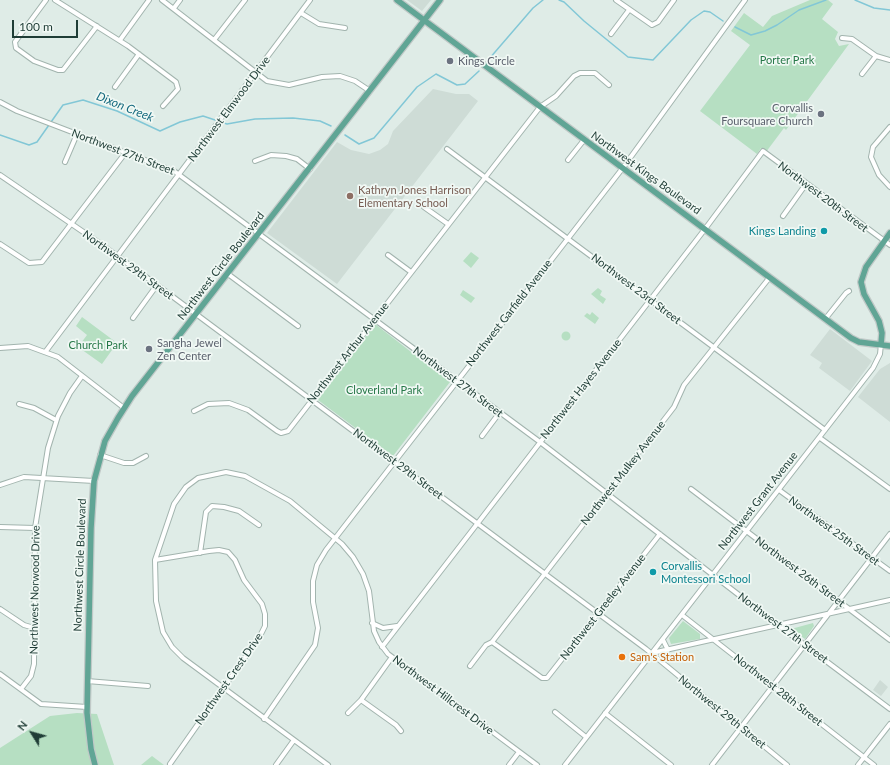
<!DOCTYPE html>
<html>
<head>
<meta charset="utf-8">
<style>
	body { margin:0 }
	#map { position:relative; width:890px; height:765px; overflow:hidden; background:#dfece7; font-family:Lato,sans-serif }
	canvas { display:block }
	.north { position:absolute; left:12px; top:713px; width:40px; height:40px; -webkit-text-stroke:3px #f0f8f4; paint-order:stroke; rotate:307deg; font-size:11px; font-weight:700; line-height:16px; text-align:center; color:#1f3d36 }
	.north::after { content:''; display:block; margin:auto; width:14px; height:18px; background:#1f3d36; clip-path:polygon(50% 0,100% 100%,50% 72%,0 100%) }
	.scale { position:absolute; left:12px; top:20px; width:66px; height:18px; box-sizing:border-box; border:2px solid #1f3d36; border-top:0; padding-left:5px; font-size:12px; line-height:14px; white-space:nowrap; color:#1f3d36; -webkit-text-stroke:3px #f0f8f4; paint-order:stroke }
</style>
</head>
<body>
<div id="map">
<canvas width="890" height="765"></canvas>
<div class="north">N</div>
<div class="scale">100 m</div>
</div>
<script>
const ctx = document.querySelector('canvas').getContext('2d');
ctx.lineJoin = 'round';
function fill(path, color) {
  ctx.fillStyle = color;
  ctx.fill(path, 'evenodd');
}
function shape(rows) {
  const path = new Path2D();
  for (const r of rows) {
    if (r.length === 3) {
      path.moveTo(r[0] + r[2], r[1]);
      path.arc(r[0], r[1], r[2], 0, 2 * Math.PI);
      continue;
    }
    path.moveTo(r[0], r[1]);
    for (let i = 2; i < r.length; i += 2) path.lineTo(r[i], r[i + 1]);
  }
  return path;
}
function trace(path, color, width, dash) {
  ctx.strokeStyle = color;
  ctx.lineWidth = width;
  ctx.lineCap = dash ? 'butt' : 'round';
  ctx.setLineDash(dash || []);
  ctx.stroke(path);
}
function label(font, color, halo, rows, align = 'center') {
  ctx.font = font + ' Lato,sans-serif';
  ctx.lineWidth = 3.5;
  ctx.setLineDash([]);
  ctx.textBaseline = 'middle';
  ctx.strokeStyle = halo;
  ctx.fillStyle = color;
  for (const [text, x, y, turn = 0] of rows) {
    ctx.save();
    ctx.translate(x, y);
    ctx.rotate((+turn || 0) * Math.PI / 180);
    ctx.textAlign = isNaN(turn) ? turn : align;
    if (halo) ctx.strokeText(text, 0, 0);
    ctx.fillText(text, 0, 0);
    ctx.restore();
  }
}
fill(shape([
	[407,0,431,0,422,11],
	[433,89,456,94,469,94,478,101,337,284,267,233,337,142,351,150,369,154,380,150,388,144,393,131],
	[830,329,872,361,850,391,819,368,822,363,810,355],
	[890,363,890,422,858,397,880,369],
	[880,680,888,687,881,696,873,690]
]), '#cedcd6');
fill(shape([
	[810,0,828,0,833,4,822,19,838,32,835,39,839,46,849,44,786,130,784,128,766,152,761,148,757,154,700,111,750,45,731,31,744,13,763,27,772,16],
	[471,252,479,258,471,268,463,261],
	[598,288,602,291,600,295,606,299,603,304,591,294],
	[463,290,475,298,471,303,460,295],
	[592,312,599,318,595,324,584,316,587,313,590,315],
	[82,317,117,343,102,364,78,347,87,335,76,326],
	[375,324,450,382,393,456,318,400],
	[566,336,4.5],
	[683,621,700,634,700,639,671,644,669,638],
	[813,623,814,626,805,639,791,629],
	[77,713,97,714,114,765,0,765,0,748,50,716],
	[152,756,164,765,141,765]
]), '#b6dfc2');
trace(shape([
	[559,0,564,2,584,21,628,57,653,60,691,20,704,11,710,12,723,21],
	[855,0,874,8,890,10],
	[735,27,751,35,765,31,777,25,799,10,826,0],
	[489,59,533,8,543,0],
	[0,135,29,145,37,142,63,105,83,100,117,111,160,131,180,122,203,116,227,124,255,119,293,118,320,121,331,126],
	[345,135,359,144,374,138,417,87,436,74,457,85,465,84,479,71]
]), '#82c7d6', 1.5);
const minor = shape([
	[46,0,15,42,16,48,34,61,58,70,63,70,97,26],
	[55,0,128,46,176,82,178,89,163,106],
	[162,0,267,81,289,85,322,77,340,76,355,81,370,91],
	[616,0,652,25,658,22,674,0],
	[174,8,180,0],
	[301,13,319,24,345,28],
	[611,34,629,10],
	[842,38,852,39,876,56,890,60],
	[120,40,149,0],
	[214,40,245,0],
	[862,74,876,56],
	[115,87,139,54],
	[0,102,17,111,174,171,540,442,778,625,890,709],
	[890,127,873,147,871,157,879,175,890,187],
	[447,149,825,430],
	[568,160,584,140],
	[255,161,271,155,286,156,297,159,310,169],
	[65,162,77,134],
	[0,175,98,242,157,285,646,649,787,765],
	[424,207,448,224],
	[783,216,806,184],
	[0,244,29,263,42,262,126,152],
	[388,255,411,272],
	[228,274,298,326],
	[133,318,157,285],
	[826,318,846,293,849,291],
	[0,348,28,346,58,357,124,408],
	[46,351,310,0],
	[19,404,34,408,56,420],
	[194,411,208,404,229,403,248,410,277,431,281,433,288,431,540,107,556,96,574,76,580,73,595,73,609,85],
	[482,436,500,412],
	[820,438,890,489],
	[100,455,124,463,133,463,146,456],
	[0,485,24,477,94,481],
	[691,489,890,640],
	[779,490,890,571],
	[0,527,35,528],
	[200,553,206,512,212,506,224,507,239,511,259,525],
	[155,560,209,551,219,550,228,552,235,560,244,580,262,604,265,614,265,626,260,636,170,764],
	[0,609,24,625,34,628],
	[682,615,874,765],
	[372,623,383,628,397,626],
	[663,640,668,650],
	[492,642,542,678,547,678,660,534],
	[382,647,705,229,763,151,890,245],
	[652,653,890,600],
	[470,666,486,645,492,642,674,407,684,385,770,277],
	[0,674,41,704,87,707],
	[87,681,148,686],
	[21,689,31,676,34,664,35,528,48,448,58,416,70,393,82,376],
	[361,700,396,725,401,731],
	[555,712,586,737],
	[348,713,361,700,392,657],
	[605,713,671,765],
	[264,719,315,645,318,628,313,602,313,581,317,565,326,550,622,169,745,0],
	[276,765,294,740],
	[328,765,183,658,172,647,163,632,156,601,155,560,174,504,186,487,198,478,226,472,245,476,290,501,342,544,353,557,363,574,369,591,374,631,379,642,388,654,537,765],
	[509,765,519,752],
	[565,765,873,368,880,354,881,344],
	[712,765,890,534],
	[858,765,890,724]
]);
const major = shape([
	[397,0,851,338,859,342,890,346],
	[881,344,882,333,879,321,864,294,861,282,866,267,890,233],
	[95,765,91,749,87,713,91,528,94,481,105,441,118,418,132,396,440,0]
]);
trace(minor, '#a2b4ae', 6);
trace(major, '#c0c9c7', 8);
trace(minor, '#fff', 4);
trace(major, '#60a595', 5.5);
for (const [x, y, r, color] of [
	[450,61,4,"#6b7280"],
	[821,114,4,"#6b7280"],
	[350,196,4,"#8d6e63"],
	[824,231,4,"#0f9aa8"],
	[149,349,4,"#6b7280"],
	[653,572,4,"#0f9aa8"],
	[622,657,4,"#e8710a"]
]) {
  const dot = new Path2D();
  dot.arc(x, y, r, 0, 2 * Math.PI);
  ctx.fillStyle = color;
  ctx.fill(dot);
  trace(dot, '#f0f8f4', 1.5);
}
label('11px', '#267848', '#f0f8f4', [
	["Porter Park",787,60],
	["Church Park",98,345],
	["Cloverland Park",384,390]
]);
label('11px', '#5b616d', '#f0f8f4', [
	["Kings Circle",458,61],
	["Corvallis",813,108,"right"],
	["Foursquare Church",813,121,"right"],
	["Sangha Jewel",157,343],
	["Zen Center",157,356]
], 'left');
label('11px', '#1f3d36', '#f0f8f4', [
	["Northwest Elmwood Drive",229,109,-53],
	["Northwest 27th Street",123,152,21],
	["Northwest Kings Boulevard",646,173,36],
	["Northwest 20th Street",823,197,37],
	["Northwest 29th Street",128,265,36],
	["Northwest Circle Boulevard",221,266,-52],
	["Northwest 23rd Street",636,289,37],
	["Northwest Garfield Avenue",509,313,-52],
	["Northwest Arthur Avenue",348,353,-52],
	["Northwest 27th Street",458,382,37],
	["Northwest Hayes Avenue",581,389,-52],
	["Northwest 29th Street",398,464,37],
	["Northwest Mulkey Avenue",623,473,-52],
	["Northwest Grant Avenue",758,501,-52],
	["Northwest 25th Street",834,531,36],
	["Northwest Circle Boulevard",80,565,-88],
	["Northwest 26th Street",800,572,37],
	["Northwest Norwood Drive",35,590,-89],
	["Northwest Greeley Avenue",603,607,-52],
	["Northwest 27th Street",783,628,37],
	["Northwest Crest Drive",229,679,-55],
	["Northwest 28th Street",778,690,38],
	["Northwest Hillcrest Drive",443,695,37],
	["Northwest 29th Street",722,712,39]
]);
label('11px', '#785e54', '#f0f8f4', [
	["Kathryn Jones Harrison",358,190],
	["Elementary School",358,203]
], 'left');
label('11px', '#0d838f', '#f0f8f4', [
	["Kings Landing",816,231],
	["Corvallis",661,566,"left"],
	["Montessori School",661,579,"left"]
], 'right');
label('11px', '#c56008', '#f0f8f4', [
	["Sam's Station",630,657]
], 'left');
label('italic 12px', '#14697e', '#f0f8f4', [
	["Dixon Creek",125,107,22]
]);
</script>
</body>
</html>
